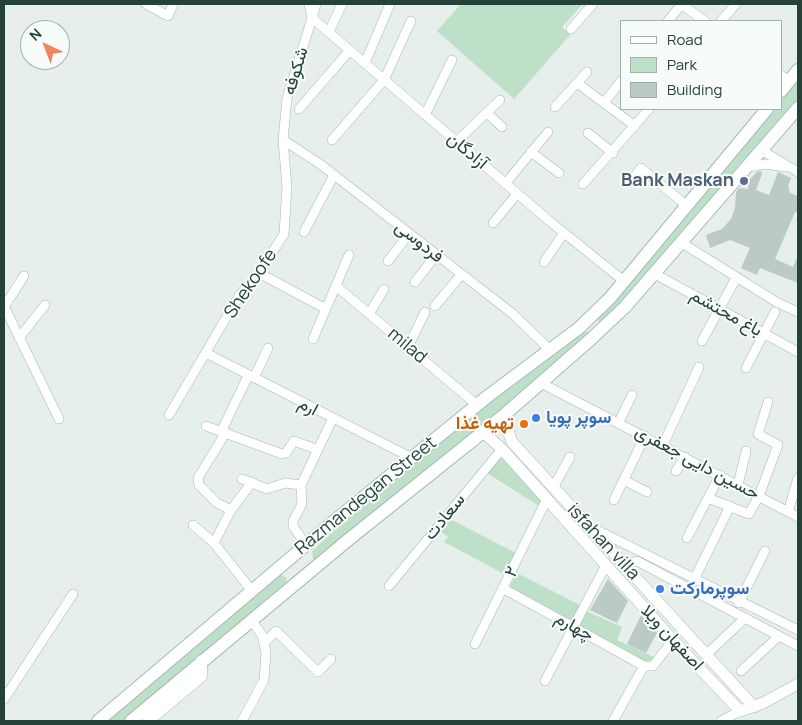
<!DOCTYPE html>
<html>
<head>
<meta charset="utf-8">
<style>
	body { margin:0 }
	#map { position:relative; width:802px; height:725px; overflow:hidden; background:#e6efeb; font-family:Manrope,sans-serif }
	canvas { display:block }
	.frame { position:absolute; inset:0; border:5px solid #24423a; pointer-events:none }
	.legend { position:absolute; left:620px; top:20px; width:162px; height:90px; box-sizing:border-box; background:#f7fbf9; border:1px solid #a3b1ad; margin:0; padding:6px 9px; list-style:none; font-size:15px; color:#24423a }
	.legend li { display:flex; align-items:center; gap:10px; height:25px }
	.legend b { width:25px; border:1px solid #a3b1ad }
	.north { position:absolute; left:20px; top:20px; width:50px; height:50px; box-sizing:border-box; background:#f7fbf9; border:1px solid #a3b1ad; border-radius:50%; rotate:317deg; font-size:14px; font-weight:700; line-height:20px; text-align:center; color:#24423a }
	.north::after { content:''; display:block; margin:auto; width:18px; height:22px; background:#f4845f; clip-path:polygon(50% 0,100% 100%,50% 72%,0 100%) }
</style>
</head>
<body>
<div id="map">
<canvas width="802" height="725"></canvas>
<div class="frame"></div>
<ul class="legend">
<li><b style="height:6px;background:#fff"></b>Road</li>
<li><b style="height:14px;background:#bfe0c8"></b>Park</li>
<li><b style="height:14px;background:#bbcac4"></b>Building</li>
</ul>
<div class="north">N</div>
</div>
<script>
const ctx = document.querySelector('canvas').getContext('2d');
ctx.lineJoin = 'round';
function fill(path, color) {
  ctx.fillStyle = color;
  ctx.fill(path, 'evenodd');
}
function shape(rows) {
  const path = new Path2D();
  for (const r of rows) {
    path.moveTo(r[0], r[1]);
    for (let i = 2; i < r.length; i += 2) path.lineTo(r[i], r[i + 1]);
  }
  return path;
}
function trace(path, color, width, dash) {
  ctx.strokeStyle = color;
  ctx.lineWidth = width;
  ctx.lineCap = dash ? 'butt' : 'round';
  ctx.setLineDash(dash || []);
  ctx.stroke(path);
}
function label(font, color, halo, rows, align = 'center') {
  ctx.font = font + ' Manrope,Vazirmatn,sans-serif';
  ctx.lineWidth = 4;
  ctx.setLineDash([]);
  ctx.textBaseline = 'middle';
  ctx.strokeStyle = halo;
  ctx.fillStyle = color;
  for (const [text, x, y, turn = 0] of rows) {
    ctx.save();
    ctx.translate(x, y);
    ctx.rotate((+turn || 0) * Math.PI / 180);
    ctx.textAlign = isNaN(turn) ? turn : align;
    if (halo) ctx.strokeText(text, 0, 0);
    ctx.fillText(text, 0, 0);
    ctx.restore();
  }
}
fill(shape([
	[461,4,583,4,562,27,570,35,514,99,437,31],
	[798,80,798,101,679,242,607,317,599,322,597,319,774,109,781,109,781,100],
	[584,332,588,332,588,336,513,401,317,559,313,559,312,551,371,498,542,361],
	[502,455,543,500,539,506,487,473],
	[448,518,516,553,504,574,444,542,448,537,439,530],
	[517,573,580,605,573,621,509,588],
	[279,574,287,578,286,582,124,721,106,721],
	[586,611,622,627,617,640,656,658,652,662,644,662,579,625]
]), '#bfe0c8');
fill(shape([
	[761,171,762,174,756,190,769,195,778,172,791,178,788,186,790,193,798,196,798,213,795,212,775,259,793,267,798,255,798,283,760,268,757,275,741,268,750,248,730,240,710,248,706,235,722,229,731,219,735,208,736,192,739,188,748,189,749,180,757,172],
	[608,579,628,601,617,623,590,610],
	[641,615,657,633,646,653,627,644]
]), '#bbcac4');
const minor = shape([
	[146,4,168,16,173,4],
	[316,4,312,18,553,224,624,281],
	[681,4,705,21],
	[668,21,682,4],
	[721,21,736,4],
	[571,29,593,4],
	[329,32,342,4],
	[365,63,390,4],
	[781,75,789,81],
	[577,83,635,126],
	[604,103,621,81],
	[555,107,587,72],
	[299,109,350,50],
	[487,113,502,127],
	[425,115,452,60],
	[588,133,613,153],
	[283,140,320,164,513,314,550,350],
	[332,140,384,80,411,21],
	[456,142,500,100],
	[763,151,798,172],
	[531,152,559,173],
	[748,167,766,164,785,167],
	[632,180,641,168,687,206],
	[505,184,548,132],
	[583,184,649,109],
	[493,223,517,194],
	[304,232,334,175],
	[682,243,778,303,798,312],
	[388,261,409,234],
	[544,262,564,233],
	[259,273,326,309],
	[655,274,798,352],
	[415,282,436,255],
	[336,286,477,405],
	[4,306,59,419],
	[435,306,461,275],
	[4,307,24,276],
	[369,314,384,289],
	[19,338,45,305],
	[313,339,349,255],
	[702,341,735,280],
	[408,347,425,312],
	[206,353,412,458],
	[746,368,775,312],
	[254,378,268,348],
	[541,383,798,517],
	[169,415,239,296,259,273,284,234,287,187,283,140,287,98,312,18,309,4],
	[619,422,632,395],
	[206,426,282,454,286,453,294,441,316,449],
	[221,432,248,376],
	[226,432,198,478,199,485,217,503,231,510,252,482],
	[663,445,699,367],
	[676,471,685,457],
	[242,479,267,489,285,483,301,485,302,504,293,521,293,526,306,545],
	[624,480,647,492],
	[301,485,332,420],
	[738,485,746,451],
	[553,488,570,457],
	[708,498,749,514,759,496,778,445,758,434,768,402],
	[614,500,645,436],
	[788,512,798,478],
	[193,525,214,543,252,591],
	[595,529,798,630],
	[687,538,720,475],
	[214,543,231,510],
	[625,565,637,561,798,646],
	[694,580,730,506],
	[389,586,502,449],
	[504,589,644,666],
	[739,603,765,551],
	[264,643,276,631,318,672,331,659],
	[475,644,547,499],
	[706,655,745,618],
	[644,666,653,666,673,640],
	[741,671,779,636],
	[545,681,606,565],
	[4,699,73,594],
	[242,721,264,680,266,653,262,635,251,620],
	[613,721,644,666],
	[721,721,740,711]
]);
const tertiary = shape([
	[503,416,512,442,754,707],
	[483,432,502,449,673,640,740,711,763,703,798,684],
	[148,721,202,676,201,661]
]);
const secondary = shape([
	[781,91,798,70],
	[98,721,333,522,488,396,579,328,610,298,767,109],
	[131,721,348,540,503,416,591,339,625,307,798,108]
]);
trace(minor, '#a8b8b2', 10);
trace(tertiary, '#a8b8b2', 12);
trace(secondary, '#a4bbb3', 14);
trace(minor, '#fff', 9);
trace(tertiary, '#fff', 11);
trace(secondary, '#fff', 12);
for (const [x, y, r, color] of [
	[744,181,5,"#5c6f8a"],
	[536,418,5,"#3f7fe0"],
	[524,424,5,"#e8710a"],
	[660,589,5,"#3f7fe0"]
]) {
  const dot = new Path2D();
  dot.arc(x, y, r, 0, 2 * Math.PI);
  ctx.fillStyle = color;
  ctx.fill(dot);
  trace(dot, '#f7fbf9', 2);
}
label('18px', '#24423a', '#f7fbf9', [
	["شکوفه",296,71,-73],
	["آزادگان",467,151,40],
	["فردوسی",419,242,38],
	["Shekoofe",251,284,-56],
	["باغ محتشم",726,313,29],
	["milad",407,346,40],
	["ارم",308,407,28],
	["حسین دایی جعفری",697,463,28],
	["Razmandegan Street",366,496,-39],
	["سعادت",445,517,-51],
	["isfahan villa",603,542,47],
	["۲",512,572,-64],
	["چهارم",574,627,29],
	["اصفهان ویلا",672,638,47]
]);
label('bold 18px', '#4e5e75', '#f7fbf9', [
	["Bank Maskan",734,181]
], 'right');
label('bold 18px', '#366cbe', '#f7fbf9', [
	["سوپر پویا",546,418],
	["سوپرمارکت",670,589]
], 'left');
label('bold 18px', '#c56008', '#f7fbf9', [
	["تهیه غذا",514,424]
], 'right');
</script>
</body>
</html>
